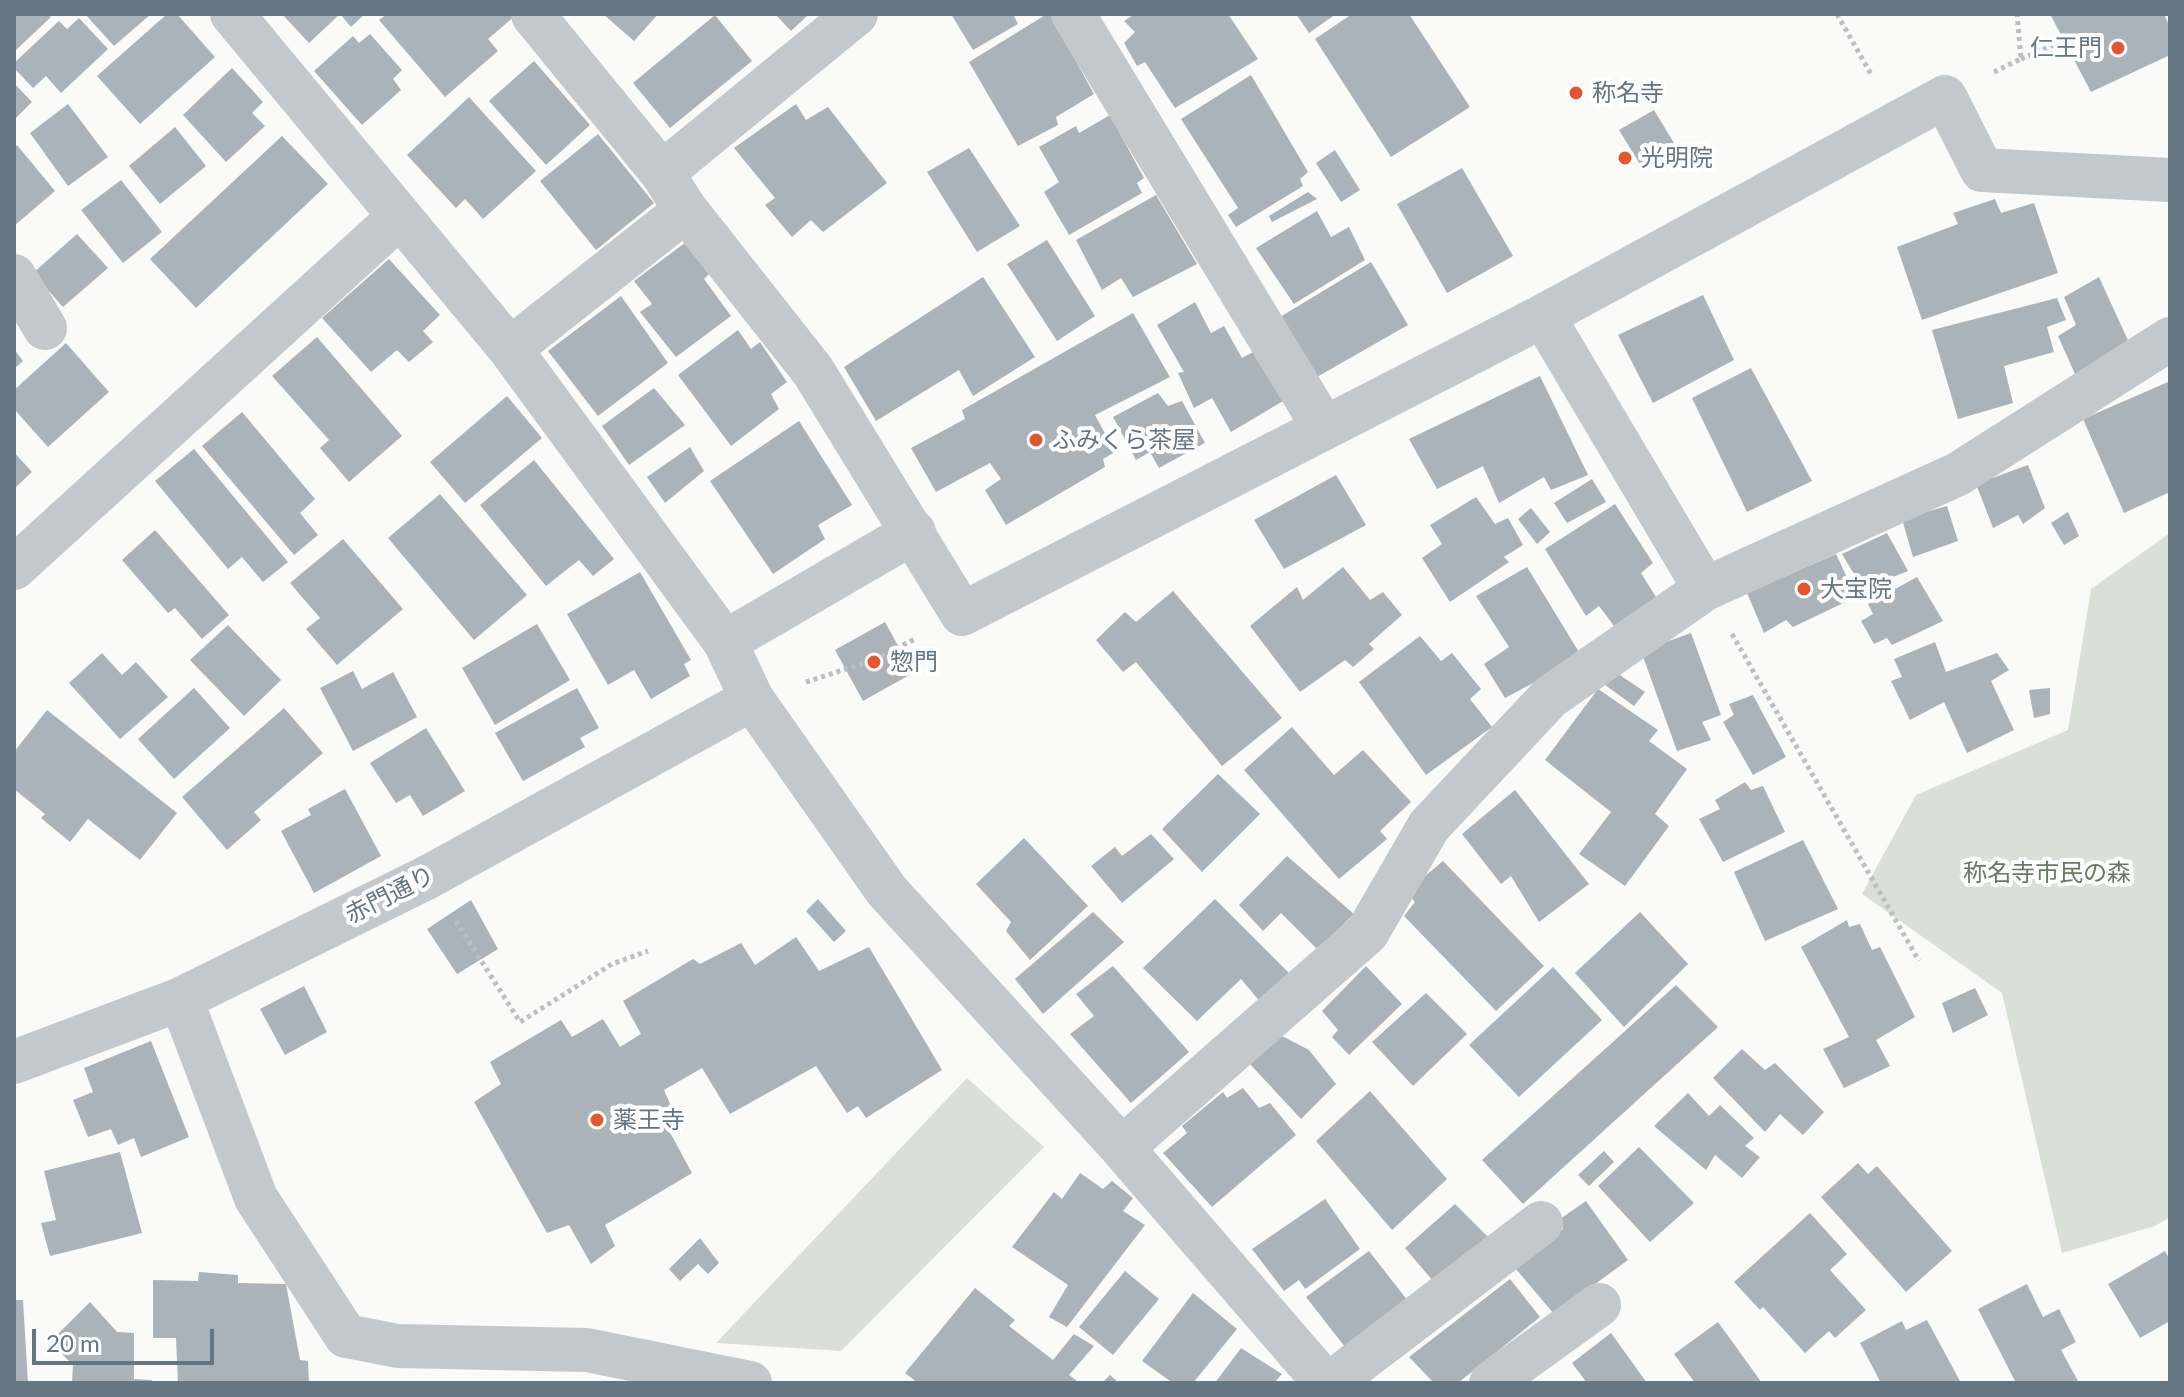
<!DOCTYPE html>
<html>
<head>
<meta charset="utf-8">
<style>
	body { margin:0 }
	#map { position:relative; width:2184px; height:1397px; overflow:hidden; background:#fafaf8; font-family:Lato,sans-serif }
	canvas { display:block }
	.frame { position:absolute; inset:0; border:16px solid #657683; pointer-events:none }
	.scale { position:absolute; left:32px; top:1329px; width:182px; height:36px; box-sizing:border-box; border:4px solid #657683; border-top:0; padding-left:10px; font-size:24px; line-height:28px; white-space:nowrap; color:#657683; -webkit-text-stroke:6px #fff; paint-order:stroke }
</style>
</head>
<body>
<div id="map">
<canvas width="2184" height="1397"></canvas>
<div class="frame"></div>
<div class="scale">20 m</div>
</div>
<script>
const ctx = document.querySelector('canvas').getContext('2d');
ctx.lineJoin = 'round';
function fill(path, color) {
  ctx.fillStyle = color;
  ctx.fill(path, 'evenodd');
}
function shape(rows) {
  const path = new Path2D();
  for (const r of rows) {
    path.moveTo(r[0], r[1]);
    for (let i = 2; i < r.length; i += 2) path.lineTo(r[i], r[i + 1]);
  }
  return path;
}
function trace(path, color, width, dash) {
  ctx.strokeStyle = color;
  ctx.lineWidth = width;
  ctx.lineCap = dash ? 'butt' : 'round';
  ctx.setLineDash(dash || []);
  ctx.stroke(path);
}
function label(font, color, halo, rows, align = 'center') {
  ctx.font = font + ' Lato,"Noto Sans JP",sans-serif';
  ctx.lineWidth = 8;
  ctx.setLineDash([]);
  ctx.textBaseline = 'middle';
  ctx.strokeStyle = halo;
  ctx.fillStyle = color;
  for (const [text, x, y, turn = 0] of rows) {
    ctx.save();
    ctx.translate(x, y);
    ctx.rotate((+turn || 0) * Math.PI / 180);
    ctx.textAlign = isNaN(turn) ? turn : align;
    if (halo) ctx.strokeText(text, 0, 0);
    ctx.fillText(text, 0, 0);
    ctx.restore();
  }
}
fill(shape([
	[2170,533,2170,1217,2155,1226,2062,1253,2002,993,1862,894,1916,795,2068,730,2091,589],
	[967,1078,1044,1147,841,1351,716,1343]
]), '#dadfd7');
fill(shape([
	[14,14,48,14,51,17,14,52],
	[85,14,151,14,114,46],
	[167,14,177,14,215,57,140,124,97,76],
	[282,14,340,14,309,43],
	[340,14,365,14,351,27],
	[387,14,517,14,488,39,498,51,445,97,379,20],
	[603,14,658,14,634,41],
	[775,14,809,14,791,31],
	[951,14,1018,14,1014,16,1018,24,973,50],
	[1047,14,1050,14,1094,94,1056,117,1058,125,1018,146,969,62],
	[1135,14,1228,14,1258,59,1175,108,1145,62,1137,66,1124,43,1135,32,1124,21],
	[1296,14,1336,14,1309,33],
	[1352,14,1409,14,1470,107,1391,157,1315,39],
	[2050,14,2164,14,2170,27,2170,55,2091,92],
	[715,15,752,61,670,128,633,83],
	[79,18,108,49,61,93,46,76,33,88,14,68,14,63,59,21,67,29],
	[370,34,402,70,393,79,401,90,362,125,314,71,353,36,359,43],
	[534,61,590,125,546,165,489,101],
	[232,68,263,102,252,113,265,126,226,162,183,115],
	[1251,75,1308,172,1300,179,1303,186,1236,227,1228,215,1238,208,1181,119],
	[14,83,32,102,14,120],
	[469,97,536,171,483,219,465,199,456,208,407,155],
	[68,104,108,157,68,186,30,133],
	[796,104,806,120,828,107,887,183,823,232,811,220,792,237,765,205,775,198,734,148],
	[1654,110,1677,148,1643,169,1619,130],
	[1110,115,1144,178,1137,183,1142,193,1069,235,1044,192,1059,182,1039,147,1076,126,1079,133],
	[175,127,206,166,160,204,129,166],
	[598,134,654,203,596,250,540,181],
	[282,136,328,184,196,308,150,259],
	[17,145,55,191,14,226,14,148],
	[969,148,1020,226,977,252,927,172],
	[1335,150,1360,190,1341,202,1316,163],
	[1462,168,1513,256,1447,293,1397,204],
	[121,180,162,232,123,263,81,210],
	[1308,192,1317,199,1272,222,1269,216],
	[1156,195,1197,264,1133,297,1121,278,1102,290,1076,240],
	[1995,199,2001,213,2034,203,2058,273,1922,320,1897,247,1958,224,1953,213],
	[1317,211,1331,237,1349,227,1365,260,1294,304,1256,248],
	[77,234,108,268,63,307,33,273],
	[690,239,713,270,704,279,731,316,676,357,640,312,652,304,634,281],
	[1047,240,1095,316,1057,341,1007,264],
	[389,259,440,315,423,331,433,342,409,362,397,350,371,372,322,318],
	[1371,262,1408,325,1317,377,1280,317],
	[983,277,1035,357,973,396,959,370,876,421,844,367],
	[2099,277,2131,347,2075,374,2058,336,2076,325,2064,297],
	[1703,295,1734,360,1653,403,1618,335],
	[621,296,668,363,598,416,548,351],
	[2057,298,2066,320,2047,327,2054,352,2004,366,2013,403,1958,419,1932,330],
	[1195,302,1211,333,1224,326,1242,358,1255,351,1283,401,1231,432,1212,398,1194,408,1178,373,1184,372,1157,325],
	[1133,313,1170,377,1095,415,1115,452,1103,459,1105,467,1006,525,985,490,1001,479,990,463,936,492,911,448,965,419,962,410],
	[738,330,751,349,760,342,787,382,771,394,779,409,731,446,678,375],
	[317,337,402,436,349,482,320,448,329,440,272,376],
	[66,343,109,392,48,447,14,409,14,390],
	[14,349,23,361,14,369],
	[1751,368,1812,481,1747,512,1692,398],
	[1540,376,1588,475,1551,490,1544,477,1499,503,1483,466,1437,489,1409,439],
	[2168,382,2170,386,2170,492,2124,513,2083,419],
	[654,388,685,425,629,465,602,426],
	[1158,393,1168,406,1182,401,1205,443,1159,468,1150,452,1136,460,1113,417],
	[507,396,542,438,465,503,430,462],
	[242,412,315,499,300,513,318,535,294,555,202,446],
	[799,421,852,505,818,525,825,539,773,574,710,481],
	[690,447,704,471,665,503,647,477],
	[194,449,288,562,263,582,242,557,228,569,155,481],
	[14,452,32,472,14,489],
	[534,460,614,559,593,576,579,560,546,586,480,505],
	[2028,465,2045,508,2023,524,2018,515,1993,528,1976,484],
	[1336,475,1366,525,1284,569,1254,520],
	[1592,479,1606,502,1567,523,1554,503],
	[440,494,527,595,474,640,388,538],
	[1476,497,1495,524,1508,518,1523,545,1504,557,1509,562,1450,602,1422,558,1442,544,1430,525],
	[1615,504,1653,563,1641,573,1656,597,1614,626,1599,606,1586,616,1545,549],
	[1947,506,1958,541,1913,557,1902,519],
	[1531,508,1550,532,1537,544,1518,519],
	[2068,512,2079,536,2064,545,2051,523],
	[155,530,229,615,202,639,175,608,168,613,122,560],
	[1887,533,1908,571,1863,589,1842,554],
	[343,539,403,609,337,665,306,629,320,618,290,583],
	[1836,554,1856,597,1793,627,1786,620,1764,633,1747,593],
	[1343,567,1370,600,1383,592,1402,615,1369,644,1374,649,1353,667,1345,660,1300,692,1250,626,1297,587,1303,600],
	[1527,567,1582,657,1505,698,1484,664,1509,647,1476,596],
	[640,572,691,660,684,664,690,676,651,699,634,670,608,685,567,614],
	[1917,577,1943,621,1892,645,1887,638,1874,644,1861,621,1873,614,1868,604],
	[1173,591,1282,718,1222,766,1136,662,1123,672,1096,640,1125,612,1136,622],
	[885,622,913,673,863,701,835,650],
	[537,624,570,680,495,725,462,668],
	[228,625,281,680,244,716,190,660],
	[1691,633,1721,715,1702,722,1711,740,1677,751,1641,651],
	[1420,636,1441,661,1452,653,1481,689,1470,699,1492,727,1426,775,1359,682],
	[1935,642,1946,672,1997,653,2009,670,1991,681,2014,730,1967,753,1944,702,1910,720,1891,681,1902,677,1894,659],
	[102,653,122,675,136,662,168,697,120,739,69,683],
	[1611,669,1645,692,1634,706,1601,682],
	[353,671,362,689,393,672,417,717,353,751,320,688],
	[194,688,230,728,174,779,138,739],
	[577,688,599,728,580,738,585,747,523,781,495,733],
	[2050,688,2050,714,2034,718,2029,690],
	[1598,689,1658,730,1649,741,1687,769,1655,814,1669,826,1625,886,1579,854,1611,812,1545,760],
	[1753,695,1786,757,1753,775,1723,722,1734,715,1729,704],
	[284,708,323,753,254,812,261,820,227,850,182,797],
	[47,710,177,813,140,860,88,819,70,842,41,818,45,814,14,789,14,752],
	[1292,727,1334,775,1363,750,1411,802,1380,831,1387,839,1339,879,1244,770],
	[426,728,465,791,423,816,410,795,396,803,370,763],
	[1218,774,1260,814,1202,872,1162,829],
	[1745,782,1751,790,1763,786,1785,832,1723,862,1699,819,1720,809,1715,800],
	[345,789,381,856,314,893,281,831,311,815,308,809],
	[1515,790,1589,884,1539,922,1511,876,1501,884,1462,834],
	[1151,834,1174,859,1122,903,1091,866,1115,847,1122,856],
	[1024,838,1088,906,1030,960,1006,931,1011,922,976,884],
	[1803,840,1838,909,1765,941,1734,872],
	[1287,856,1354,914,1318,950,1281,913,1263,931,1239,905],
	[1443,861,1544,966,1496,1011,1404,916,1415,902,1406,892],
	[818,899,846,931,834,942,806,911],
	[1215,899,1289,973,1262,1004,1241,979,1197,1021,1143,968],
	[471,900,498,949,457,974,427,929],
	[1093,912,1124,942,1043,1014,1015,979],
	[1640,912,1688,964,1624,1027,1575,973],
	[1847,920,1849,927,1860,924,1872,950,1880,947,1915,1017,1876,1040,1890,1066,1844,1088,1823,1049,1849,1037,1801,947],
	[796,937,819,971,869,947,942,1070,866,1118,858,1106,847,1113,816,1066,730,1114,702,1068,664,1090,671,1106,660,1114,692,1173,605,1225,615,1246,591,1264,569,1225,547,1233,474,1102,501,1084,490,1062,561,1020,572,1037,603,1019,620,1047,641,1034,623,1001,693,959,700,964,741,943,755,965],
	[1113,966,1189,1052,1131,1103,1070,1034,1094,1016,1076,994],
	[1366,966,1402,1004,1349,1055,1332,1037,1338,1030,1322,1011],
	[1553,967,1602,1020,1519,1097,1469,1045],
	[1676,985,1718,1027,1523,1204,1482,1160],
	[304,986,327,1032,285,1055,260,1009],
	[1975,988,1988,1015,1953,1033,1942,1003],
	[1426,993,1467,1034,1413,1086,1372,1042],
	[1282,1036,1309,1050,1336,1084,1301,1119,1249,1063],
	[151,1041,189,1137,141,1157,134,1138,118,1145,111,1129,88,1137,73,1100,93,1092,84,1068],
	[1742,1049,1765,1070,1775,1063,1824,1112,1803,1135,1780,1114,1765,1132,1713,1078],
	[1243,1088,1259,1108,1270,1103,1296,1135,1212,1207,1163,1153,1187,1133,1182,1126,1223,1092,1227,1098],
	[1370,1091,1447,1179,1392,1230,1316,1141],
	[1688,1093,1709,1116,1720,1105,1754,1138,1745,1146,1760,1157,1742,1178,1715,1155,1706,1170,1654,1126],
	[1639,1147,1694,1203,1650,1242,1598,1186],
	[1604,1151,1614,1162,1589,1186,1578,1175],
	[120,1152,142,1233,50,1256,41,1223,56,1220,44,1171],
	[1858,1163,1868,1174,1877,1166,1952,1251,1906,1292,1821,1197],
	[1080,1173,1103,1189,1112,1181,1133,1198,1123,1211,1145,1225,1067,1327,1049,1317,1068,1285,1012,1247,1054,1192,1062,1199],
	[1325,1199,1360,1249,1305,1289,1299,1280,1284,1291,1252,1249],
	[1586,1201,1628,1260,1554,1314,1510,1262,1563,1229,1560,1219],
	[1455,1204,1494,1243,1438,1287,1405,1248],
	[1810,1213,1847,1254,1830,1270,1866,1310,1835,1338,1829,1331,1805,1353,1763,1307,1760,1310,1734,1282],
	[700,1238,719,1263,708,1274,698,1264,680,1281,669,1269],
	[1369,1251,1415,1310,1352,1356,1306,1297],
	[2165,1251,2170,1260,2170,1321,2140,1338,2108,1284],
	[1125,1271,1159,1299,1113,1355,1079,1327],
	[199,1272,238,1275,238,1283,286,1284,300,1360,308,1361,309,1383,178,1383,176,1338,153,1338,153,1280,198,1281],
	[1510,1279,1540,1317,1458,1383,1434,1383,1409,1357],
	[2027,1284,2043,1317,2059,1309,2076,1342,2061,1350,2079,1383,2016,1383,1978,1309],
	[975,1288,1015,1320,1009,1326,1053,1360,1074,1334,1094,1346,1069,1375,1080,1383,918,1383,905,1373],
	[1193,1293,1237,1329,1193,1383,1173,1383,1142,1361],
	[14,1300,23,1300,28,1383,14,1383],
	[90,1302,117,1332,134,1333,134,1379,152,1380,151,1383,72,1383,73,1365,50,1342],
	[1927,1320,1961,1383,1881,1383,1860,1343,1902,1321,1906,1330],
	[1718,1322,1762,1383,1695,1383,1674,1354],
	[1611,1333,1647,1383,1587,1383,1572,1363],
	[1241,1348,1282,1374,1274,1383,1215,1383],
	[1110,1375,1119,1383,1102,1383]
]), '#aab3b9');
trace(shape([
	[1837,14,1872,76],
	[2021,59,2063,41],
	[1994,72,2021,59,2017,14],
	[1732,634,1919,961],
	[806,682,876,659,915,639],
	[456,921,520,1022,612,964,648,951]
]), '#bbbfc2', 5, [4, 4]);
trace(shape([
	[232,14,510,349,725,642,752,699,887,891,1122,1148,1325,1383],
	[1073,14,1324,428],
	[533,15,662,173,686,210,813,371,962,614,1543,316,1945,97,1982,170,2170,180],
	[662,173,856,14],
	[14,276,45,328],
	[510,349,686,210],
	[14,568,399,217],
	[1705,589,1958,474,2170,339],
	[725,642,914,532],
	[181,999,256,1198,346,1336,398,1346,587,1350,750,1383],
	[14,1062,181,999,428,877,752,699],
	[1122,1148,1367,933,1429,826,1550,697,1705,589,1543,316],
	[1331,1383,1541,1223],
	[1491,1383,1599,1305]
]), '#c3c8cc', 44);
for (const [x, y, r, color] of [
	[2118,48,8,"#e4572e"],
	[1576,93,8,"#e4572e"],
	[1625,158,8,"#e4572e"],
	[1036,440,8,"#e4572e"],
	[1804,589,8,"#e4572e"],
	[874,662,8,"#e4572e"],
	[597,1120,8,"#e4572e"]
]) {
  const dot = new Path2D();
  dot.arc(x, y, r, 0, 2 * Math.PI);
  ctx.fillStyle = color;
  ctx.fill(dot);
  trace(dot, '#fff', 3);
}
label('24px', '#657683', '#fff', [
	["仁王門",2102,48,"right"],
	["称名寺",1592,93],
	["光明院",1641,158],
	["ふみくら茶屋",1052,440],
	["大宝院",1820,589],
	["惣門",890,662],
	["薬王寺",613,1120]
], 'left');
label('24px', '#687a64', '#fff', [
	["称名寺市民の森",2047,873]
]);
label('24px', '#657683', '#fff', [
	["赤門通り",390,895,-27]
]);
</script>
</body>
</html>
